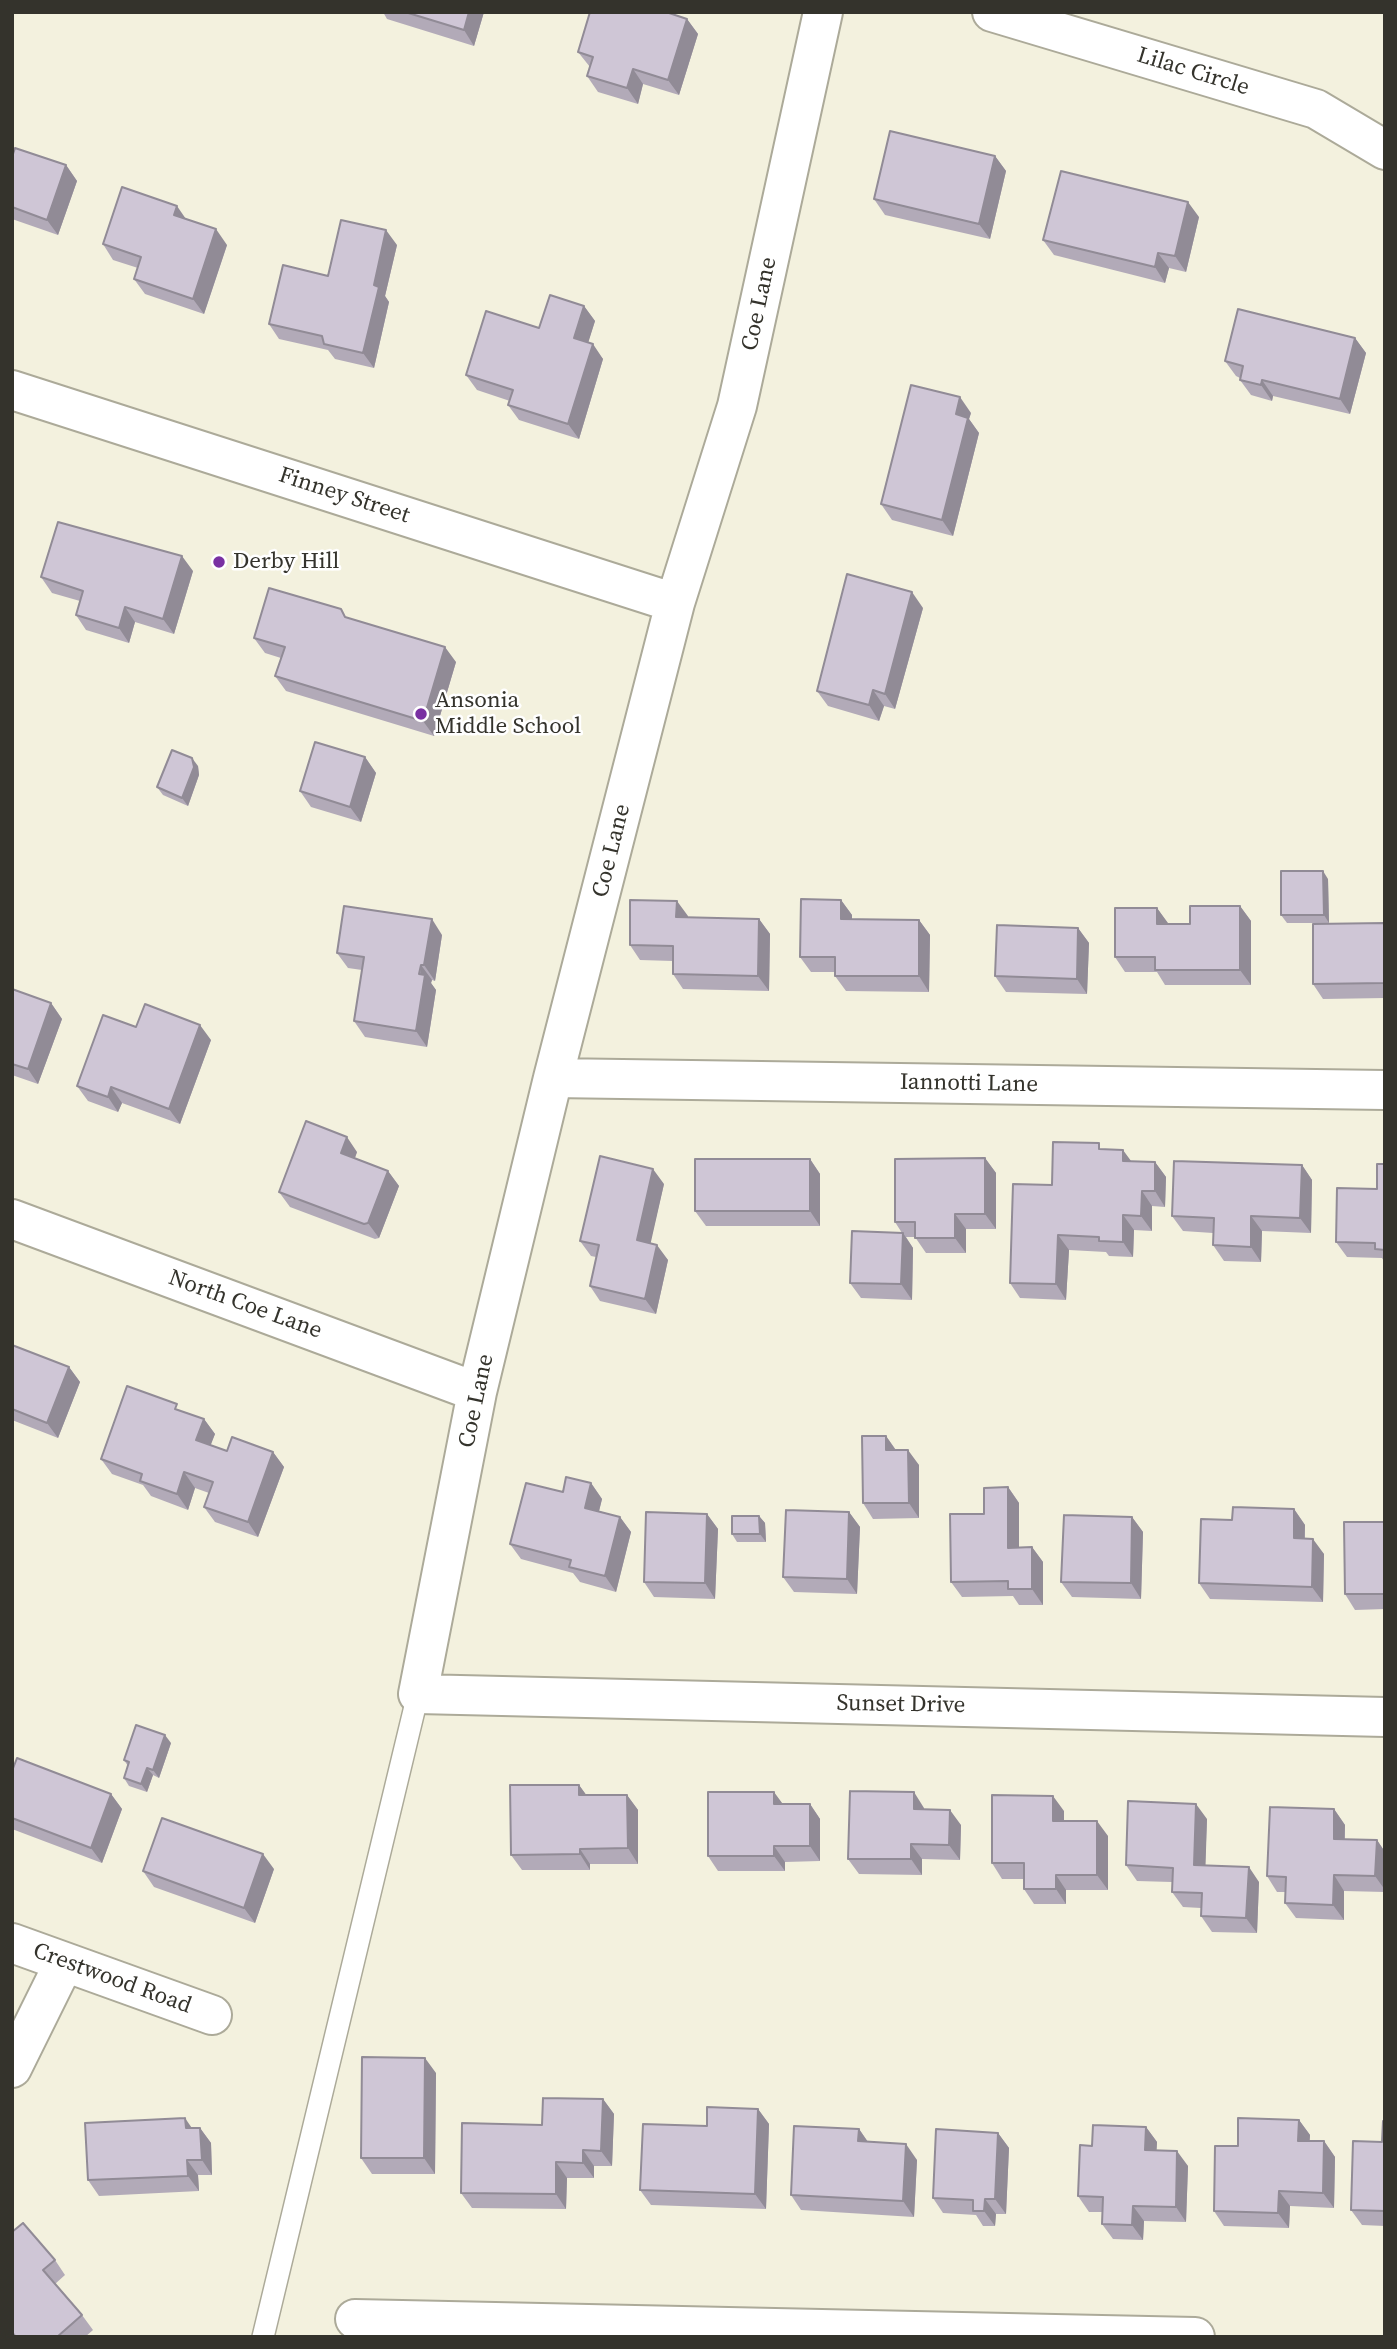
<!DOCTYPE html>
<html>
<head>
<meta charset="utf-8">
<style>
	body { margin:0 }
	#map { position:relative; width:1397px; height:2349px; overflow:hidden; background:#f3f1de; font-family:"Source Serif 4",serif }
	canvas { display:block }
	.frame { position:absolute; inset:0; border:14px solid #34332c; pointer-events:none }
</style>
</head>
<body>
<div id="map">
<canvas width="1397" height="2349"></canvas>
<div class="frame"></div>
</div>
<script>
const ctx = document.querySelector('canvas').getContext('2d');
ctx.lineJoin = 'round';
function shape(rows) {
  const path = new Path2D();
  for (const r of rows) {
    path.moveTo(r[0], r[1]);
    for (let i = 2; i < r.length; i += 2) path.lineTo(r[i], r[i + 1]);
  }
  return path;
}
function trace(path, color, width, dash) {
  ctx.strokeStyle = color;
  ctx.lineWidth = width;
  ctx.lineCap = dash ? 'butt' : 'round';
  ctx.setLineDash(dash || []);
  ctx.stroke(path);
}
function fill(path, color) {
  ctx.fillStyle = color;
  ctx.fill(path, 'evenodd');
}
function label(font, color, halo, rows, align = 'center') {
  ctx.font = font + ' "Source Serif 4",serif';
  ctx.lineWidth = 5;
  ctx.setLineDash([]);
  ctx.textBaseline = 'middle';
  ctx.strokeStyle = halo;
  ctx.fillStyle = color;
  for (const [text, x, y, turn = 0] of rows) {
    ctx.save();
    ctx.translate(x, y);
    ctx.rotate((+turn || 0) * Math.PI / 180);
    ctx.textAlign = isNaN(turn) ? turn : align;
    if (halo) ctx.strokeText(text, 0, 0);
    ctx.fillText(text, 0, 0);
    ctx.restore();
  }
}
const service = shape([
	[263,2337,418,1694]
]);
const minor = shape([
	[823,12,737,406,675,603,553,1078,477,1392,418,1694,1385,1717],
	[992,12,1316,109,1385,150],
	[12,390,675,603],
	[553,1078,1385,1090],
	[12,1219,477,1392],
	[12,1943,212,2015],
	[12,2068,64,1963],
	[355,2319,1195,2337]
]);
trace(service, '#acaa99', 24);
trace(minor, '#acaa99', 42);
trace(service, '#fff', 21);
trace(minor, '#fff', 38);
fill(shape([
	[383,12,484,12,474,46,387,19],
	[687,19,698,34,679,95,643,84,638,104,598,92,587,76,590,67,578,52],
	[995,156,1006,171,990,239,885,215,874,199],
	[12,157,66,165,77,181,58,235,12,219],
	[1199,217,1186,272,1169,268,1165,283,1054,255,1043,240],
	[103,244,227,245,204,314,145,294,134,279,138,268,113,260],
	[397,245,385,296,389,302,374,368,335,359,328,350,279,339,269,324,328,276],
	[584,306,595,321,588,342,603,359,579,439,519,420,508,405,510,401,477,390,466,375,539,328],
	[1355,338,1366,353,1350,414,1273,396,1272,401,1251,395,1240,380,1240,378,1236,376,1225,361],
	[971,413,969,419,979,433,953,536,892,520,881,504],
	[193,571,174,634,135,622,129,643,86,630,76,615,80,601,52,593,41,577],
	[923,608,895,709,884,706,879,721,828,706,817,691],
	[347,618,456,662,434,736,286,691,275,676,281,658,265,653,254,638],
	[365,757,376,773,361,822,311,807,300,791],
	[198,766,199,775,188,806,163,795,157,787],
	[1328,879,1329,923,1287,923,1281,915],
	[841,900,852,915,852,919,919,920,930,935,929,992,846,991,835,976,835,972,811,972,800,957],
	[1240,906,1251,921,1251,985,1165,985,1157,972,1125,972,1115,957,1157,908,1168,924,1190,924],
	[688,916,688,917,759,919,770,934,769,991,683,989,673,974,673,961,640,960,630,945],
	[1385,923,1385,998,1323,999,1313,984],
	[1078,928,1089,943,1087,994,1006,992,995,976],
	[442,935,435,981,432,980,431,983,436,990,427,1047,365,1037,354,1021,362,970,348,968,337,953],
	[12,989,51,1003,62,1019,38,1084,12,1075],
	[136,1027,211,1040,180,1124,122,1103,118,1112,88,1101,77,1086],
	[1103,1149,1131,1161,1155,1162,1166,1177,1165,1207,1152,1206,1152,1231,1134,1230,1133,1257,1109,1256,1106,1252,1069,1250,1066,1300,1020,1298,1010,1283,1052,1185],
	[357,1152,355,1158,388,1171,399,1186,379,1238,375,1239,290,1207,279,1192],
	[985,1158,996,1173,996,1229,966,1229,966,1253,926,1253,915,1237,906,1237,913,1248,912,1300,861,1298,850,1283,902,1233,895,1222],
	[810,1159,820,1174,820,1226,706,1226,695,1211],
	[1385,1164,1385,1263,1382,1258,1347,1257,1336,1242,1377,1189],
	[1302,1165,1312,1180,1311,1233,1262,1231,1261,1262,1224,1261,1213,1245,1213,1233,1183,1231,1172,1216],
	[664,1184,650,1243,668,1260,656,1314,600,1301,590,1286,596,1257,591,1256,580,1241],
	[12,1345,69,1367,80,1382,58,1438,12,1420],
	[182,1411,204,1419,215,1434,210,1445,227,1451,273,1452,284,1467,258,1537,215,1522,204,1507,209,1493,195,1488,188,1510,151,1496,143,1485,112,1474,101,1459],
	[886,1436,896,1450,919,1465,919,1518,873,1519,863,1503],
	[591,1483,602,1499,599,1511,620,1517,631,1532,616,1592,580,1582,573,1573,521,1559,510,1544,563,1492],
	[1008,1487,1019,1503,1019,1547,1032,1547,1043,1562,1043,1605,1019,1605,1013,1596,962,1597,951,1582,984,1514],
	[1294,1509,1305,1525,1305,1539,1324,1554,1323,1602,1210,1599,1199,1583,1232,1520],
	[849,1512,860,1527,857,1594,794,1592,783,1577],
	[707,1514,718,1529,715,1599,654,1597,644,1582],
	[759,1516,765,1523,766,1542,737,1542,732,1534],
	[1132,1517,1143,1532,1141,1599,1072,1597,1061,1582],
	[1385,1522,1385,1609,1355,1610,1345,1594],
	[171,1743,159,1778,153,1775,147,1792,129,1786,124,1778,128,1766,124,1760],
	[12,1771,111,1794,122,1809,102,1863,12,1829],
	[579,1785,586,1795,627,1795,638,1810,638,1864,590,1864,590,1870,522,1870,511,1855],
	[782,1804,810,1804,820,1819,820,1861,785,1862,785,1871,718,1871,708,1856],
	[924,1808,924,1810,961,1825,960,1860,922,1859,922,1875,859,1874,848,1859],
	[1334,1809,1345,1825,1345,1839,1377,1840,1385,1852,1385,1892,1344,1891,1344,1920,1296,1918,1285,1903,1285,1892,1277,1892,1267,1876],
	[1064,1811,1064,1821,1108,1836,1108,1890,1066,1890,1066,1904,1034,1904,1024,1889,1024,1879,1002,1879,992,1863],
	[1207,1819,1205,1866,1259,1882,1257,1933,1212,1932,1201,1916,1201,1908,1183,1907,1172,1892,1172,1882,1137,1881,1126,1865],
	[274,1869,255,1923,154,1887,143,1871],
	[436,2073,435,2174,372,2174,361,2158],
	[603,2099,614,2114,612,2166,594,2166,594,2178,567,2178,566,2209,472,2208,461,2193,542,2125],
	[758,2109,769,2124,766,2209,651,2205,640,2190,707,2126],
	[1299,2120,1310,2135,1309,2141,1324,2141,1335,2157,1334,2208,1290,2206,1289,2228,1224,2226,1214,2211,1238,2146],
	[1385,2121,1385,2226,1362,2225,1351,2210,1382,2142],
	[1146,2127,1157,2142,1156,2150,1188,2166,1186,2222,1144,2221,1143,2240,1113,2239,1102,2224,1103,2212,1089,2212,1078,2196,1092,2146],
	[192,2128,200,2128,211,2143,212,2175,198,2175,199,2191,99,2196,88,2180],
	[859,2129,868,2142,917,2160,914,2217,801,2210,791,2195],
	[998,2133,1009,2148,1006,2214,996,2214,995,2226,983,2226,976,2215,943,2213,933,2198],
	[12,2232,55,2260,65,2275,55,2284,82,2315,93,2330,85,2337,13,2337,12,2335]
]), '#b2aab8');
fill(shape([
	[469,12,484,12,474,46,464,30],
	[687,19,698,34,679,95,668,80],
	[633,69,643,84,638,104,627,88],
	[995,156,1006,171,990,239,979,224],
	[66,165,77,181,58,235,47,220],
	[1188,202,1199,217,1186,272,1175,256],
	[177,206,188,222,174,215],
	[216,229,227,245,204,314,193,299],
	[386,230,397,245,385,296,389,302,374,368,363,353,374,285],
	[1158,253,1169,268,1165,283,1155,267],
	[584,306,595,321,585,353,574,338],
	[1355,338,1366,353,1350,414,1340,399],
	[593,344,603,359,579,439,568,424],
	[1262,380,1273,396,1272,401,1261,385],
	[960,397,971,413,969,419,979,433,953,536,942,520,956,414],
	[182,556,193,571,174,634,163,619],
	[912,592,923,608,895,709,885,694],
	[125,607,135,622,129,643,119,628],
	[445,647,456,662,434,736,423,721],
	[873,690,884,706,879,721,869,705],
	[365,757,376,773,361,822,350,807],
	[192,758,198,766,199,775,188,806,182,798],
	[1323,871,1328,879,1329,923,1324,915],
	[841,900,852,915,852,935,841,919],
	[677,901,688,916,687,932,676,917],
	[1240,906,1251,921,1251,985,1240,970],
	[1157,908,1168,923,1168,939,1157,924],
	[432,919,442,935,435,981,424,965],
	[759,919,770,934,769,991,758,976],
	[919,920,930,935,929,992,919,976],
	[1078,928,1089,943,1087,994,1077,979],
	[421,965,432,980,431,983,436,990,427,1047,416,1031],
	[51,1003,62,1019,38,1084,28,1069],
	[200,1025,211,1040,180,1124,169,1109],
	[111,1087,122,1103,118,1112,108,1097],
	[347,1137,357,1152,351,1168,341,1153],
	[1123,1150,1134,1165,1123,1161],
	[985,1158,996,1173,996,1229,985,1214],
	[810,1159,820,1174,820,1226,810,1211],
	[1155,1162,1166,1177,1165,1207,1155,1191],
	[1302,1165,1312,1180,1311,1233,1300,1218],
	[653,1169,664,1184,648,1255,637,1240],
	[388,1171,399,1186,379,1238,368,1223],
	[1142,1191,1152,1206,1152,1231,1141,1216],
	[955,1214,966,1229,966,1253,955,1238],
	[1123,1215,1134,1230,1133,1257,1123,1242],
	[1251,1216,1262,1231,1261,1262,1251,1247],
	[903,1233,913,1248,912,1300,901,1284],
	[1058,1235,1069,1250,1066,1300,1056,1284],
	[657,1245,668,1260,656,1314,645,1299],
	[69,1367,80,1382,58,1438,47,1423],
	[204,1419,215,1434,207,1455,196,1440],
	[886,1436,897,1452,886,1450],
	[908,1450,919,1465,919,1518,909,1503],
	[273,1452,284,1467,258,1537,248,1522],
	[184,1472,195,1488,188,1510,177,1494],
	[591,1483,602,1499,596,1523,585,1508],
	[1008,1487,1019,1503,1019,1563,1008,1548],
	[1294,1509,1305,1525,1304,1554,1294,1538],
	[849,1512,860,1527,857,1594,847,1579],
	[707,1514,718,1529,715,1599,705,1583],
	[759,1516,765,1523,766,1542,760,1534],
	[620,1517,631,1532,616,1592,605,1576],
	[1132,1517,1143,1532,1141,1599,1131,1583],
	[1313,1539,1324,1554,1323,1602,1312,1587],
	[1032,1547,1043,1562,1043,1605,1032,1589],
	[165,1735,171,1743,159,1778,153,1770],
	[147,1768,153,1775,147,1792,141,1784],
	[579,1785,590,1800,579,1795],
	[774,1792,785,1807,774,1804],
	[914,1792,924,1808,924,1825,914,1809],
	[111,1794,122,1809,102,1863,91,1848],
	[627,1795,638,1810,638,1864,628,1848],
	[1053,1796,1064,1811,1064,1836,1053,1821],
	[810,1804,820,1819,820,1861,810,1846],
	[1196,1804,1207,1819,1205,1881,1194,1865],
	[1334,1809,1345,1825,1344,1854,1334,1839],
	[950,1810,961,1825,960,1860,949,1845],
	[1097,1821,1108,1836,1108,1890,1097,1875],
	[1377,1840,1385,1852,1385,1890,1375,1876],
	[911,1844,922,1859,922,1875,911,1859],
	[774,1846,785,1862,785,1871,774,1856],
	[580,1849,590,1864,590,1870,580,1854],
	[263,1854,274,1869,255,1923,244,1908],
	[1249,1867,1259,1882,1257,1933,1246,1918],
	[1056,1875,1066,1890,1066,1904,1056,1889],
	[1334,1875,1344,1891,1344,1920,1333,1905],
	[425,2058,436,2073,435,2174,424,2158],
	[603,2099,614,2114,612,2166,601,2151],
	[758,2109,769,2124,766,2209,755,2194],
	[185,2118,196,2134,186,2128],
	[1299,2120,1310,2135,1309,2156,1298,2141],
	[1146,2127,1157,2142,1156,2165,1145,2150],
	[200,2128,211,2143,212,2175,202,2160],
	[859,2129,870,2145,858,2141],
	[998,2133,1009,2148,1006,2214,995,2199],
	[1324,2141,1335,2157,1334,2208,1323,2193],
	[906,2144,917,2160,914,2217,903,2201],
	[583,2150,594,2166,594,2178,583,2163],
	[1177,2151,1188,2166,1186,2222,1176,2207],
	[187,2160,198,2175,199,2191,188,2176],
	[556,2162,567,2178,566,2209,556,2194],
	[1279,2191,1290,2206,1289,2228,1278,2213],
	[985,2199,996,2214,995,2226,984,2211],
	[1133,2206,1144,2221,1143,2240,1132,2225]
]), '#918b96');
const building = shape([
	[405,12,469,12,464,30,405,12],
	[590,12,666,12,687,19,668,80,633,69,627,88,587,76,593,57,578,52,590,12],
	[890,131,995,156,979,224,874,199,890,131],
	[15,148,66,165,47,220,12,207,12,157,15,148],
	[1061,171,1188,202,1175,256,1158,253,1155,267,1043,240,1061,171],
	[122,187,177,206,174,215,216,229,193,299,134,279,141,257,103,244,122,187],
	[341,220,386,230,374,285,379,287,363,353,324,344,322,336,269,324,283,265,328,276,341,220],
	[550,295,584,306,574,338,593,344,568,424,508,405,513,390,466,375,486,311,539,328,550,295],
	[1238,309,1355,338,1340,399,1262,380,1261,385,1240,380,1243,366,1225,361,1238,309],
	[911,385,960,397,956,414,968,418,942,520,881,504,911,385],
	[58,522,182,556,163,619,125,607,119,628,76,615,83,591,41,577,58,522],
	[847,574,912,592,885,694,873,690,869,705,817,691,847,574],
	[269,588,341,609,345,617,445,647,423,721,275,676,285,647,254,638,269,588],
	[315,742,365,757,350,807,300,791,315,742],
	[172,750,192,758,194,767,182,798,157,787,172,750],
	[1281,871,1323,871,1324,915,1281,915,1281,871],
	[801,899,841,900,841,919,919,920,919,976,835,976,835,957,800,957,801,899],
	[630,900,677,901,676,917,759,919,758,976,673,974,673,946,630,945,630,900],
	[344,906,432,919,424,965,421,965,419,974,425,975,416,1031,354,1021,364,957,337,953,344,906],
	[1190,906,1240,906,1240,970,1155,970,1155,957,1115,957,1115,908,1157,908,1157,924,1190,924,1190,906],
	[1385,923,1385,983,1313,984,1313,924,1385,923],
	[997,925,1078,928,1077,979,995,976,997,925],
	[12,989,51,1003,28,1069,12,1064,12,989],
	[145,1004,200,1025,169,1109,111,1087,108,1097,77,1086,103,1015,136,1027,145,1004],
	[306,1121,347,1137,341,1153,388,1171,368,1223,364,1224,279,1192,306,1121],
	[1053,1142,1099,1143,1099,1149,1123,1150,1123,1161,1155,1162,1155,1191,1142,1191,1141,1216,1123,1215,1123,1242,1099,1241,1099,1237,1058,1235,1056,1284,1010,1283,1013,1184,1052,1185,1053,1142],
	[600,1156,653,1169,637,1240,657,1245,645,1299,590,1286,599,1245,580,1241,600,1156],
	[985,1158,985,1214,955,1214,955,1238,915,1238,915,1222,895,1222,895,1159,985,1158],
	[695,1159,810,1159,810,1211,695,1211,695,1159],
	[1174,1161,1302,1165,1300,1218,1251,1216,1251,1247,1213,1245,1214,1218,1172,1216,1174,1161],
	[1377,1164,1385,1164,1385,1250,1375,1249,1375,1243,1336,1242,1337,1188,1377,1189,1377,1164],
	[852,1231,903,1233,901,1284,850,1283,852,1231],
	[12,1345,69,1367,47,1423,12,1409,12,1345],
	[127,1386,177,1404,175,1409,204,1419,196,1440,227,1451,232,1437,273,1452,248,1522,204,1507,213,1482,184,1472,177,1494,140,1481,142,1474,101,1459,127,1386],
	[862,1436,886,1436,886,1450,908,1450,909,1503,863,1503,862,1436],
	[566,1477,591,1483,585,1508,620,1517,605,1576,569,1567,571,1560,510,1544,526,1483,563,1492,566,1477],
	[1008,1487,1008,1548,1032,1547,1032,1589,1008,1589,1008,1581,951,1582,950,1514,984,1514,984,1488,1008,1487],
	[1233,1507,1294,1509,1294,1538,1313,1539,1312,1587,1199,1583,1201,1519,1232,1520,1233,1507],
	[786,1510,849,1512,847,1579,783,1577,786,1510],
	[646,1512,707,1514,705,1583,644,1582,646,1512],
	[1064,1515,1132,1517,1131,1583,1061,1582,1064,1515],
	[732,1516,759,1516,760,1534,732,1534,732,1516],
	[1344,1522,1385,1522,1385,1594,1345,1594,1344,1522],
	[136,1725,165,1735,153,1770,147,1768,141,1784,124,1778,129,1762,124,1760,136,1725],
	[17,1758,111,1794,91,1848,12,1818,12,1771,17,1758],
	[510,1785,579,1785,579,1795,627,1795,628,1848,580,1849,580,1854,511,1855,510,1785],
	[850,1791,914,1792,914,1809,950,1810,949,1845,911,1844,911,1859,848,1859,850,1791],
	[708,1792,774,1792,774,1804,810,1804,810,1846,774,1846,774,1856,708,1856,708,1792],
	[992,1795,1053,1796,1053,1821,1097,1821,1097,1875,1056,1875,1056,1889,1024,1889,1024,1863,992,1863,992,1795],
	[1128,1801,1196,1804,1194,1865,1249,1867,1246,1918,1201,1916,1202,1893,1172,1892,1173,1868,1126,1865,1128,1801],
	[1270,1807,1334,1809,1334,1839,1377,1840,1375,1876,1334,1875,1333,1905,1285,1903,1286,1877,1267,1876,1270,1807],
	[162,1818,263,1854,244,1908,143,1871,162,1818],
	[362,2057,425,2058,424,2158,361,2158,362,2057],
	[543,2098,603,2099,601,2151,583,2150,583,2163,556,2162,556,2194,461,2193,462,2123,542,2125,543,2098],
	[707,2107,758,2109,755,2194,640,2190,643,2124,707,2126,707,2107],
	[185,2118,186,2128,200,2128,202,2160,187,2160,188,2176,88,2180,85,2123,185,2118],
	[1238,2118,1299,2120,1298,2141,1324,2141,1323,2193,1279,2191,1278,2213,1214,2211,1215,2146,1238,2146,1238,2118],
	[1383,2121,1385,2121,1385,2211,1351,2210,1353,2141,1382,2142,1383,2121],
	[1093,2125,1146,2127,1145,2150,1177,2151,1176,2207,1133,2206,1132,2225,1102,2224,1103,2197,1078,2196,1080,2145,1092,2146,1093,2125],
	[794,2126,859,2129,858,2141,906,2144,903,2201,791,2195,794,2126],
	[936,2129,998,2133,995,2199,985,2199,984,2211,973,2211,973,2200,933,2198,936,2129],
	[23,2223,55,2260,43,2270,82,2315,57,2337,16,2337,12,2332,12,2232,23,2223]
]);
fill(building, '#cfc6d6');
trace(building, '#918b96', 2);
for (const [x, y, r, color] of [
	[219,562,7,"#7930a2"],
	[421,714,7,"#7930a2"]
]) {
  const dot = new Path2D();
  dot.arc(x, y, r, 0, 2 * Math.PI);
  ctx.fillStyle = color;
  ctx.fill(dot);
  trace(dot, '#fff', 2.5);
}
label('23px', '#34332c', '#fff', [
	["Lilac Circle",1193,72,17],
	["Coe Lane",760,304,-78],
	["Finney Street",344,496,18],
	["Coe Lane",612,851,-76],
	["Iannotti Lane",969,1084,1],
	["North Coe Lane",245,1305,20],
	["Coe Lane",477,1401,-78],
	["Sunset Drive",901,1705,1],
	["Crestwood Road",112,1979,20]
]);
label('23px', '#34332c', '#fff', [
	["Derby Hill",233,562],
	["Ansonia",435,701],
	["Middle School",435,727]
], 'left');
</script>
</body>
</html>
